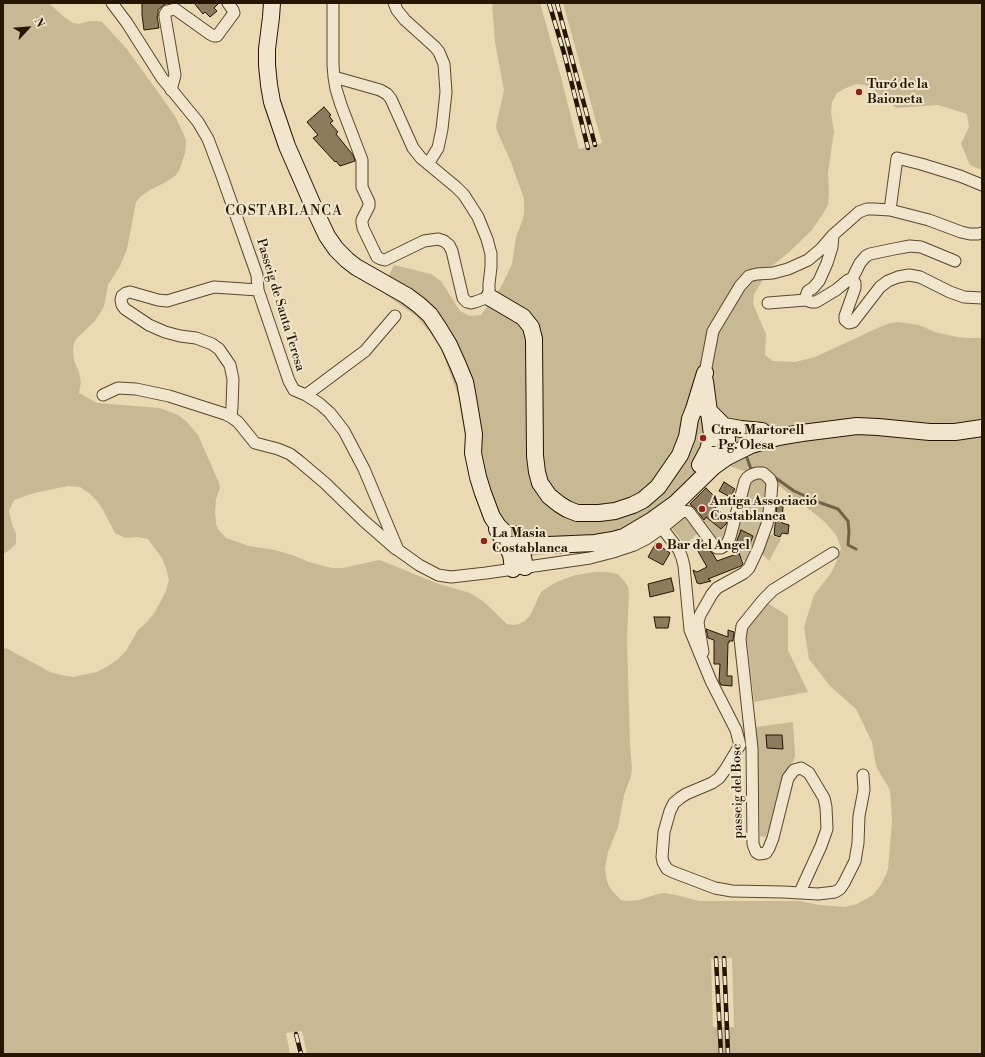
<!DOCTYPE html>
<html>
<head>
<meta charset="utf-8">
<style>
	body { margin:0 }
	#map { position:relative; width:985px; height:1057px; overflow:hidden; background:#ead9b2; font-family:"Libre Bodoni",serif }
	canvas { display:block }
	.frame { position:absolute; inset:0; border:4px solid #261600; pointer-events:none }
	.north { position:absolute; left:8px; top:8px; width:40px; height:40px; -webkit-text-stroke:3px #f1e6cd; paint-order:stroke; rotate:64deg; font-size:11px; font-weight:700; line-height:16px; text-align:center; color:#261600 }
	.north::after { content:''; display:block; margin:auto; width:14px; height:18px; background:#261600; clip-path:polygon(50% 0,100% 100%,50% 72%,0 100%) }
</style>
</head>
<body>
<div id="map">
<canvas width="985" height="1057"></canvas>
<div class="frame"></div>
<div class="north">N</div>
</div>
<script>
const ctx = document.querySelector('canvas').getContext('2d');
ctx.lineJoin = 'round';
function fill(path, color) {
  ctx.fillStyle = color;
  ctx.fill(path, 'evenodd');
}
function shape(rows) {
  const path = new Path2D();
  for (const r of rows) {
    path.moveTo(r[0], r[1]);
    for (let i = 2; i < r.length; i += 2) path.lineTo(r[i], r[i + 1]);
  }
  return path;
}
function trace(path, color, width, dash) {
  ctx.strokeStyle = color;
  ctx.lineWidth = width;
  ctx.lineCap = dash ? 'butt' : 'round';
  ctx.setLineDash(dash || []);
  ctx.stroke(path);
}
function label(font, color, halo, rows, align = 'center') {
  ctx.font = font + ' "Libre Bodoni",serif';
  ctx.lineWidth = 4;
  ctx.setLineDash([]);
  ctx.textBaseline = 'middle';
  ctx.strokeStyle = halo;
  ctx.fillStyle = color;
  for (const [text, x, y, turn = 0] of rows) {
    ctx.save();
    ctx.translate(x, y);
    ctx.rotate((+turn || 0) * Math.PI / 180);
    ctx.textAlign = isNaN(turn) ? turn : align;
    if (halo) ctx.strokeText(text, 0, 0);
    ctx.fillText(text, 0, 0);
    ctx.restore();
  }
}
fill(shape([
	[3,3,49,3,64,17,73,23,79,24,90,21,97,21,102,22,127,49,175,116,184,135,186,141,185,153,179,171,175,176,166,182,150,190,140,197,136,202,127,249,120,266,108,285,104,306,101,312,94,322,77,338,74,343,73,349,74,361,79,372,81,382,79,393,97,403,160,408,178,415,187,422,198,435,219,483,220,488,216,499,215,512,216,524,218,529,226,538,249,546,275,550,292,555,309,562,332,568,343,568,379,560,385,562,436,583,470,593,484,602,507,624,514,625,519,624,525,621,529,617,534,607,539,596,542,591,553,584,564,579,576,575,595,572,607,572,618,574,625,582,628,587,629,594,627,638,630,744,632,769,631,776,624,795,618,827,608,852,606,863,605,869,607,881,609,886,613,892,621,900,626,901,639,900,658,894,664,893,676,895,699,901,798,901,820,905,845,907,857,904,873,895,880,886,886,875,888,869,892,822,891,803,890,791,888,786,882,777,876,766,872,742,856,709,830,686,809,659,804,627,814,595,831,573,836,563,841,548,836,535,825,522,777,484,744,471,724,464,602,547,522,557,490,529,469,458,458,395,439,343,416,316,381,291,394,265,431,274,441,281,460,311,470,316,481,315,501,287,512,264,516,237,523,219,524,213,524,199,511,162,497,131,496,126,504,90,495,42,492,3,540,3,561,77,579,149,602,143,563,3,982,3,982,169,979,169,970,165,961,144,969,127,967,114,938,105,897,108,889,103,874,90,865,85,856,84,846,88,837,93,832,102,831,112,834,132,828,173,829,194,828,205,823,214,811,231,788,253,771,267,754,294,753,304,766,334,765,355,773,361,795,362,815,357,880,327,890,323,899,322,919,325,935,332,957,337,967,338,982,338,982,1054,307,1054,302,1031,286,1033,290,1054,3,1054,3,648,8,649,50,672,61,675,73,677,97,672,108,666,118,659,126,651,138,630,147,622,155,612,166,591,169,580,166,568,162,558,148,539,137,537,125,538,115,533,103,510,97,501,89,493,80,487,68,486,34,493,14,500,9,511,12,524,16,534,16,544,8,551,3,554],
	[732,958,734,1027,713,1027,711,959],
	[754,478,760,478,768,482,764,526,747,563,741,558,730,544,748,483],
	[686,515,699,532,685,545,671,527],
	[708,516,721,529,730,521,723,539,720,543,715,541,702,523],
	[769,534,781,539,769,561,761,553],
	[766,602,788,616,788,650,808,692,754,702,746,632],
	[793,722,795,756,766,837,760,836,758,758,756,727]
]), '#c9b894');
trace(shape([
	[747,458,751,469,755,469],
	[773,476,794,491,821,503,838,509,848,521,849,531,848,545,856,549]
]), '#736346', 3);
const building = shape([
	[142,3,170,3,165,4,158,10,158,16,157,16,159,28,144,30,142,15,142,3],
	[194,3,219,3,214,8,217,11,210,17,205,12,203,14,194,3],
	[324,107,331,115,329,116,333,121,330,123,338,132,336,134,353,155,355,161,340,166,336,161,335,162,313,138,318,135,307,122,324,107],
	[724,482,735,489,730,497,719,491,724,482],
	[706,488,718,500,714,506,728,519,726,524,721,529,706,517,704,520,695,508,690,504,706,488],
	[777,505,783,506,782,523,789,525,788,534,782,533,780,537,774,535,777,505],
	[741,530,753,536,748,549,736,543,741,530],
	[702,541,709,550,713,554,717,561,739,553,743,564,741,566,708,579,711,581,699,584,698,583,697,583,693,570,697,572,707,567,695,546,702,541],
	[656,543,670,553,663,565,648,557,656,543],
	[671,578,674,591,650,597,648,584,671,578],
	[654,617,670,617,668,628,656,628,654,617],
	[706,629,728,637,728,630,734,632,733,641,729,641,729,643,728,643,727,676,732,676,732,686,721,685,719,681,720,664,714,664,714,640,708,638,706,629],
	[766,735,782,735,783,749,767,748,766,735]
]);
fill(building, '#8c7b5d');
trace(building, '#261600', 1);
const minor = shape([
	[112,3,127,23,162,78,198,122,208,139,222,176,257,275,258,290,289,381,294,390,306,395,320,404,330,413,344,431,364,469,398,550,419,565,438,575,451,577,486,573,590,558,613,552,634,545,646,539,662,528,679,550,682,558,684,566,690,630,711,681,736,730,740,745,725,770,719,778,712,783,686,794,680,798,674,803,670,811,664,832,662,857,663,862,667,869,673,872,715,888,732,891,783,892,818,894,835,892,840,889,844,883,855,861,858,843,859,816,864,790,863,775],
	[333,3,333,65,334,77,336,89,341,105,362,160,362,187,369,202,369,206,362,220,362,223,363,228,377,257,381,259,385,260,424,241,438,239,444,241,449,245,452,251,463,298,467,302,471,303,475,302,489,297,489,284,491,267,491,254,487,239,478,217,464,195,456,187,421,158,413,148,391,99,387,94,380,90,334,77],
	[394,3,397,10,405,20,435,47,439,52,444,64,446,92,442,129,438,148,428,164],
	[171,90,175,75,165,17,165,14,167,11,175,9,210,34,214,36,217,36,234,13,233,10,228,3],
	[890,210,897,158,921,164,960,176,982,185],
	[833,235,832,247,827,263,819,281,813,288,808,291,806,296,806,300,811,302,816,302,836,290,848,280,852,279,855,283,855,288,845,316,845,320,849,323,853,322,880,287,888,281,898,277,909,275,920,277,950,292,964,297,982,298],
	[852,279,860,263,866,256,870,254,894,249,910,246,921,247,955,261],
	[768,303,806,300],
	[705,373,713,331,740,286,749,276,757,274,773,273,788,269,808,260,821,249,833,235,859,212,867,209,874,209,890,210,929,220,961,232,970,234,978,234,982,233],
	[103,395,118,388,136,389,169,396,225,414,231,417,238,422,255,443,278,449,290,454,299,461,325,483,364,521,396,549],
	[306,395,365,351,395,316],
	[231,417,232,407,233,379,230,365,219,349,212,344,196,338,180,336,165,332,149,325,125,309,122,305,121,300,122,296,126,293,130,292,158,300,167,301,214,287,258,290],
	[662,528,683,511,689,512,714,546,717,548,721,548,727,544,730,537,745,481,747,478,751,475,757,473,763,473,770,479,772,484,770,506,767,524,758,549,749,568,744,573,717,588,712,594,700,615,698,622,699,629,703,652],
	[800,892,821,846,827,829,826,807,824,798,809,773,801,768,794,770,788,778,773,838,769,848,766,853,759,854,756,852,753,844,752,748,740,639,742,626,763,600,773,590,833,553]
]);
const secondary = shape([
	[272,3,271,17,267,49,267,65,269,85,272,102,287,146,318,217,327,236,336,249,347,260,356,267,407,296,419,305,430,315,438,327,449,345,458,365,465,382,468,398,474,434,473,453,478,477,483,493,492,517,498,526,504,532,510,537,520,542,549,545,595,543,613,540,624,537,651,521,676,503,713,467,727,457,751,445,778,437,802,433,857,426,878,427,930,432,955,432,982,428],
	[489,297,523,317,531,327,534,339,535,456,537,472,540,483,549,496,559,504,567,509,577,513,599,513,615,511,633,505,643,500,658,487,680,455,687,437,690,419,694,409,705,373],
	[706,410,709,411,724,426,741,429,762,431],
	[716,463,725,450,727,445,727,439,724,426],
	[700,465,708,450,712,435,705,381],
	[497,529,511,554,513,569],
	[515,534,520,542,525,567]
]);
trace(minor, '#57472c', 13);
trace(secondary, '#261600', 18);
trace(minor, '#f1e6cd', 11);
trace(secondary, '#f1e6cd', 16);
const rail = shape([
	[549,3,564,53,588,148],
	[557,3,595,145],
	[716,958,721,1054],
	[724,958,728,1054],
	[296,1034,301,1054]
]);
trace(rail, '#261600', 4.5);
trace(rail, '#f1e6cd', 3, [9]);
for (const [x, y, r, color] of [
	[859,92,4,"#8f2418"],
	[703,438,4,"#8f2418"],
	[702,509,4,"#8f2418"],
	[484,541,4,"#8f2418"],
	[659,546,4,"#8f2418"]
]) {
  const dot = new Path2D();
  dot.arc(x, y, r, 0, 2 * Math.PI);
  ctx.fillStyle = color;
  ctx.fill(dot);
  trace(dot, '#f1e6cd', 1.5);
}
label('bold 13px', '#261600', '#f1e6cd', [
	["Turó de la",867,85],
	["Baioneta",867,100],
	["Ctra. Martorell",711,431],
	["- Pg. Olesa",711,446],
	["Antiga Associació",710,502],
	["Costablanca",710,517],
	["La Masia",492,534],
	["Costablanca",492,549],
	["Bar del Angel",667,546]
], 'left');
label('13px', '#261600', '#f1e6cd', [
	["Passeig de Santa Teresa",280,305,73],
	["passeig del Bosc",738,791,-91]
]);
ctx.letterSpacing = '1px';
label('14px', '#261600', '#f1e6cd', [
	["COSTABLANCA",284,212]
]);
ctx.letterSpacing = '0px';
</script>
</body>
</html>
